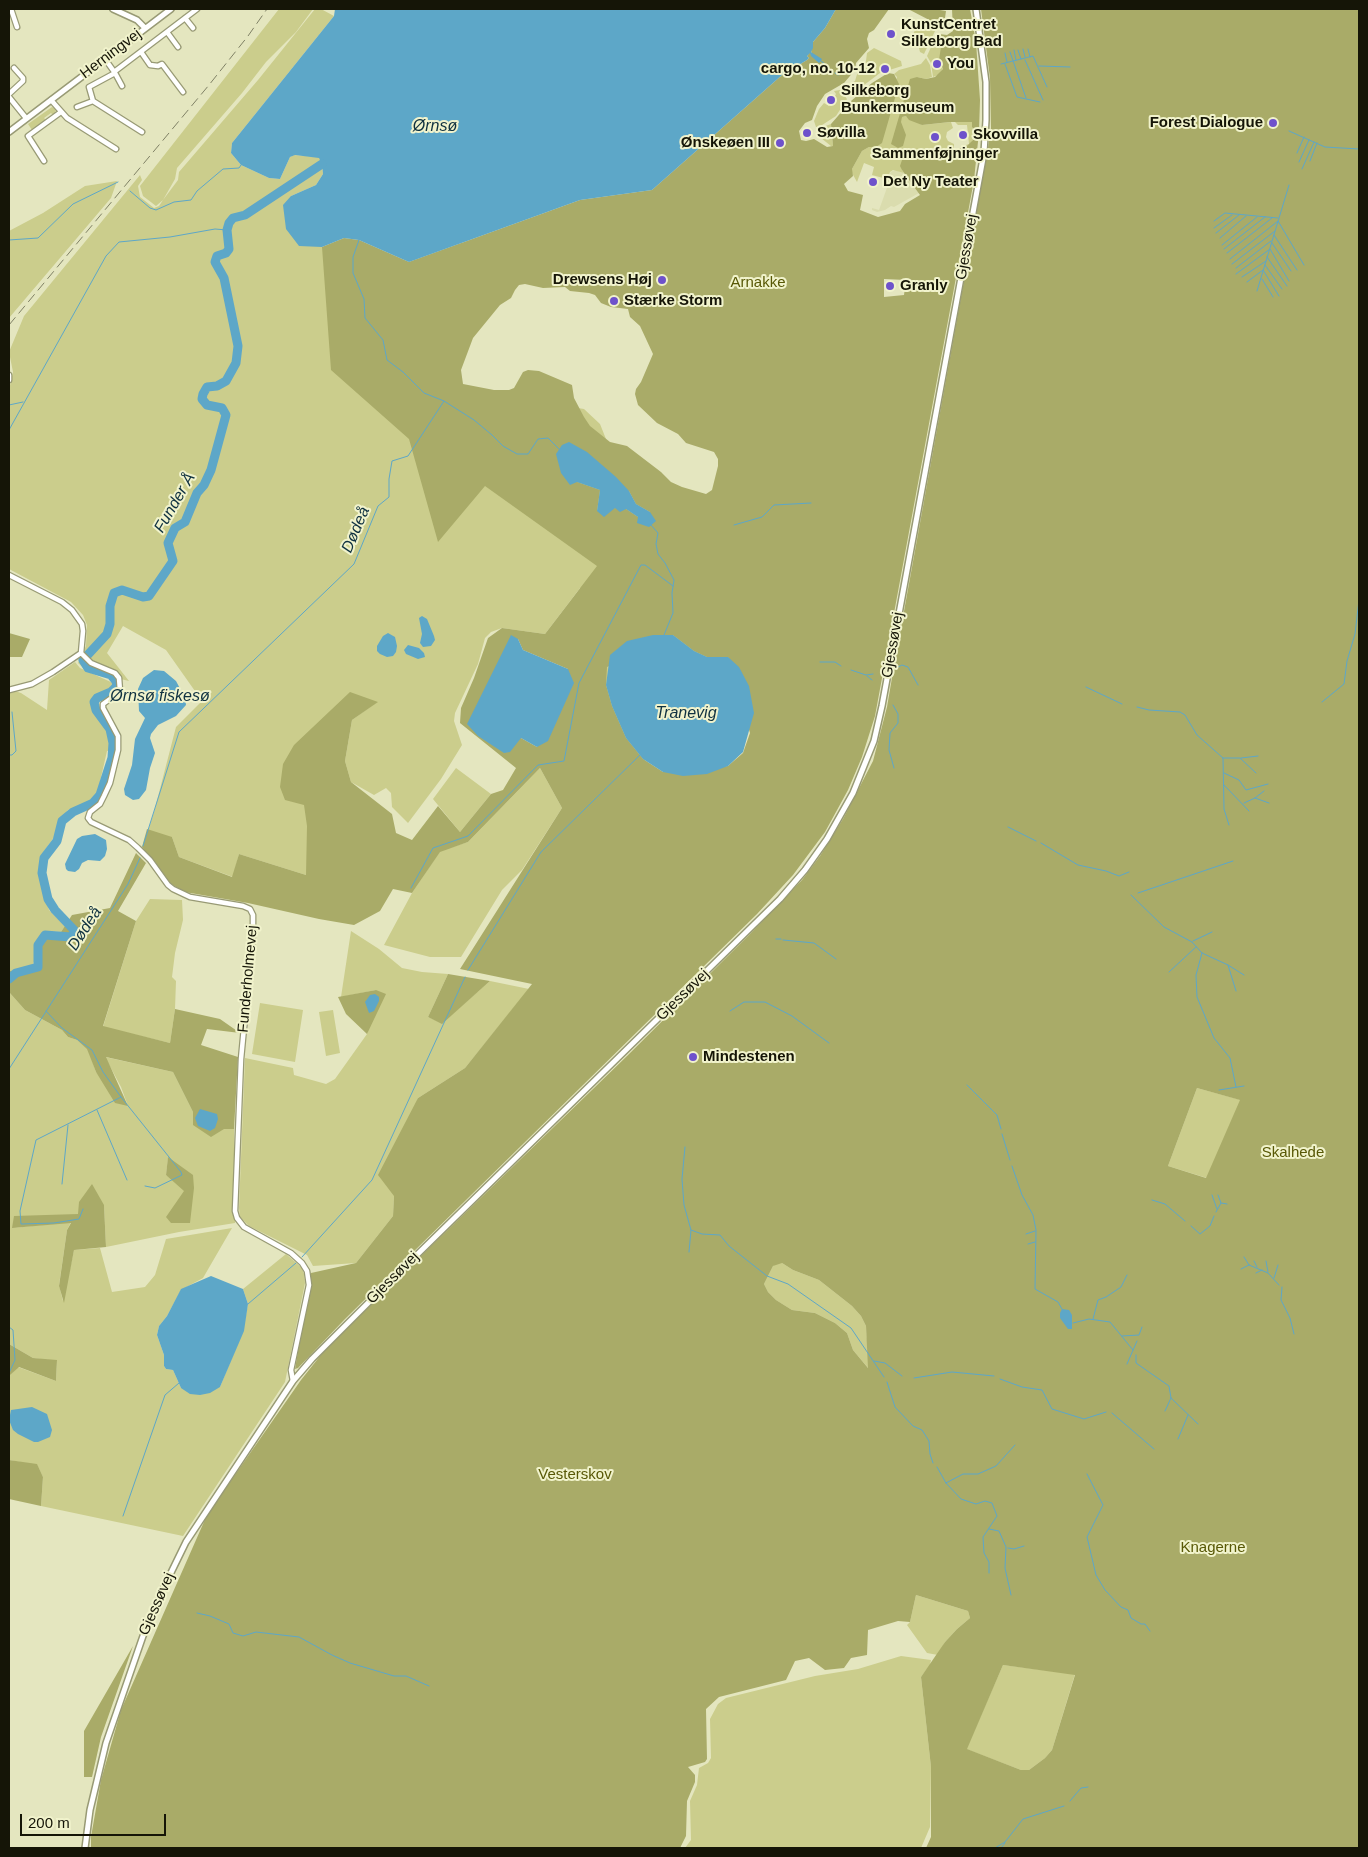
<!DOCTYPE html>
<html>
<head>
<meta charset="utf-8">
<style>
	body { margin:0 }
	#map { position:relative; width:1368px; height:1857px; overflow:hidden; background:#e4e6bf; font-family:Arial,sans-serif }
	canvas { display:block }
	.frame { position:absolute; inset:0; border:10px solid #151507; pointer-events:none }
	.scale { position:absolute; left:20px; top:1814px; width:146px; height:22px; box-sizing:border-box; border:2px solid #151507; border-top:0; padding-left:6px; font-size:15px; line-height:18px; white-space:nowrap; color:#151507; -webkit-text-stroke:4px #f1f3cc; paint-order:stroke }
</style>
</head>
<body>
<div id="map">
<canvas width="1368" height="1857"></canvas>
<div class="frame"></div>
<div class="scale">200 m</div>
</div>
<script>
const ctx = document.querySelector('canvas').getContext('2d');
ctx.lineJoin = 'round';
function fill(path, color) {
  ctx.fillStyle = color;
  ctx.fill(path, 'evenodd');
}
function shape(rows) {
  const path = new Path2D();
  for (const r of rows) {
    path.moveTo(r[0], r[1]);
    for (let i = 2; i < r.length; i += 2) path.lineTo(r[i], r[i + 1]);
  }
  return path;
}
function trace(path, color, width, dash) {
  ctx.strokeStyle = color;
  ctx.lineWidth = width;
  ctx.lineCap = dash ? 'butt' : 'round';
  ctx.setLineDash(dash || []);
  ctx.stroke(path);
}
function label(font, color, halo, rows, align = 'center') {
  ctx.font = font + ' Arial,sans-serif';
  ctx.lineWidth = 4;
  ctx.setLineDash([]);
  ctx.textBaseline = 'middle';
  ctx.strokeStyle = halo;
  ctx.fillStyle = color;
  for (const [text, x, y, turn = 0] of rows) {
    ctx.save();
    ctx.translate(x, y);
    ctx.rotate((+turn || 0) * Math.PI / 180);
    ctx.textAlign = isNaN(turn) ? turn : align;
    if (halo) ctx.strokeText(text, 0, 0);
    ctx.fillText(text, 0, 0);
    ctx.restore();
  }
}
fill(shape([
	[939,165,919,193,894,207,891,206,885,210,877,212,872,210,872,208,879,210,888,185,887,181,889,174,892,171,896,170,907,174]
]), '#dadcae');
fill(shape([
	[279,9,313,9,296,32,266,62,242,93,177,168,175,179,163,200,178,180,179,172,258,80,315,9,321,9,334,16,232,143,231,153,241,165,269,178,280,179,290,157,294,155,319,157,322,164,323,174,316,185,291,196,322,247,409,262,462,243,456,388,584,409,600,424,610,449,793,710,581,781,580,588,545,634,502,628,491,632,485,638,478,664,455,713,454,721,462,745,441,779,408,823,392,807,391,793,386,788,374,795,351,782,345,761,352,720,377,702,347,719,306,875,239,854,233,877,179,857,172,837,143,846,154,812,176,727,202,701,166,650,123,626,107,653,129,681,87,671,78,663,86,646,87,625,83,615,71,602,9,569,9,390,13,372,9,352,24,316,140,175,142,180,138,186,140,197,154,208,159,206,163,200,156,206,143,196,140,186],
	[915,19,934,27,935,31,924,54,920,52,919,48,913,48,908,45,916,28,911,25],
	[938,35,942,40,940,65,943,69,938,75,933,77,931,63,927,56,936,36],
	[874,48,901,61,902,66,880,73,848,97,844,92,844,88,855,81,858,71,866,61,867,53],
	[926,58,930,65,932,77,926,79,917,77,892,144,902,117,906,116,922,125,951,122,953,128,947,132,946,137,948,141,954,144,954,149,902,170,904,173,893,170,890,172,887,179,872,175,874,167,864,163,857,182,852,173,852,169,862,151,869,147,876,147,897,77,894,74,899,70,921,64],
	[840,90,847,99,836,116,819,127,816,127,814,121,819,109,824,103,829,106,836,94,834,91],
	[52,107,56,109,55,114,53,115,51,113,44,118,46,120,32,130,28,124],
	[955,122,972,122,972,127,976,135,970,145,966,147,966,145,969,144,967,125,958,125],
	[831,124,833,146,831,146,816,134,820,128],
	[117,181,111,198,9,318,9,231,43,213,85,186],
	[75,662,80,668,113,683,113,686,109,691,96,695,92,704,94,711,109,729,111,750,107,751,97,795,93,800,68,810,58,823,55,836,44,851,40,864,40,876,49,910,65,926,61,932,44,931,36,943,35,960,31,967,16,971,9,971,9,691,12,690,21,693,47,710,49,680],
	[456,768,491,794,460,832,433,799],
	[540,768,562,808,522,870,502,890,461,957,430,957,384,945,412,893,440,851,468,842],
	[150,899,182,900,183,920,175,953,172,977,176,981,175,1009,170,1043,103,1027,136,921],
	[351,931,379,949,402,968,422,972,448,974,428,1017,442,1023,490,981,529,989,465,1068,418,1098,394,1196,393,1216,356,1263,313,1266,307,1255,249,1226,240,1217,239,1208,245,1058,293,1068,294,1075,326,1084,335,1079,367,1034,376,990,341,997],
	[9,992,25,1010,62,1030,68,1037,77,1040,88,1049,96,1072,128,1106,121,1087,105,1057,173,1072,193,1112,224,1129,234,1129,235,1223,179,1232,106,1247,104,1205,78,1214,13,1228,71,1222,67,1230,59,1285,63,1301,74,1250,100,1248,112,1292,145,1287,155,1275,166,1239,232,1228,203,1278,181,1290,167,1316,159,1326,157,1335,164,1355,164,1366,166,1369,173,1370,181,1388,220,1387,243,1331,248,1304,243,1289,286,1254,302,1268,304,1274,305,1283,285,1382,183,1536,41,1506,43,1477,37,1465,9,1460,9,1376,18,1367,56,1381,57,1361,33,1358,9,1344],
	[168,1158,194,1188,166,1175],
	[260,1003,303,1010,295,1062,252,1054],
	[333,1010,340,1053,326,1056,319,1012],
	[1197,1088,1241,1100,1207,1178,1168,1166],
	[777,1263,782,1263,793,1270,819,1280,852,1306,861,1316,866,1326,869,1369,853,1350,847,1333,835,1323,815,1313,792,1310,776,1300,768,1292,764,1284,773,1266],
	[916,1595,968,1611,970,1618,957,1629,945,1642,938,1655,927,1653,907,1625,910,1622],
	[901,1656,931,1660,930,1665,921,1677,931,1767,930,1827,921,1848,685,1848,691,1840,690,1801,697,1785,699,1768,708,1763,711,1758,710,1719,718,1704,726,1698,815,1676,858,1669],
	[1003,1665,1075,1674,1052,1750,1045,1758,1029,1770,1021,1770,966,1749]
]), '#cbcd8c');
fill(shape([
	[836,9,889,9,874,30,869,33,867,39,869,48,856,63,855,70,844,83,825,94,817,106,812,120,805,123,799,131,801,140,806,141,814,139,827,147,833,146,831,124,851,101,872,83,888,73,894,74,899,84,882,143,876,147,869,147,862,151,852,169,853,176,844,184,848,191,863,195,860,210,878,217,900,211,905,204,920,195,902,170,900,166,902,160,966,147,975,138,976,133,972,127,972,122,950,122,922,125,909,120,906,116,902,117,901,122,906,135,903,146,898,148,891,144,910,79,917,77,926,79,935,77,943,69,939,60,942,40,938,35,939,34,947,35,953,31,952,9,970,9,976,42,980,100,979,132,974,180,875,716,862,757,848,790,825,832,793,875,757,914,345,1319,298,1368,295,1369,311,1273,356,1263,393,1216,394,1196,378,1175,418,1098,465,1068,532,984,460,969,562,808,540,768,468,842,440,852,412,893,393,889,380,911,354,925,319,919,248,903,185,892,171,884,142,847,147,829,172,837,179,857,232,877,239,854,306,875,307,826,304,805,285,800,280,787,283,764,294,745,350,692,378,702,352,720,345,761,351,782,392,814,396,833,412,840,438,806,460,832,491,794,503,790,516,768,460,723,461,708,474,678,488,638,502,628,545,634,597,566,485,486,438,542,409,439,331,370,322,247,344,238,359,240,409,262,580,200,652,190,782,75,807,60,809,58,807,56,810,52,812,53,811,51,813,42,825,28],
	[884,279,906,280,904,295,884,297],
	[525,284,543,288,565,287,570,291,589,293,595,295,601,303,611,307,628,309,630,317,640,326,653,354,641,382,636,389,635,394,638,405,657,423,678,434,686,443,714,452,718,459,718,466,712,490,706,494,682,487,671,482,661,472,627,446,610,442,590,426,584,417,574,398,572,385,539,371,528,370,523,372,514,388,509,390,494,390,463,384,461,370,473,338,500,305,511,298,515,290,519,285],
	[577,482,629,491,636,504,650,512,638,517,626,509,615,508,597,511,600,490],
	[673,635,694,651,707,657,728,657,750,733,743,753,728,766,663,772,643,759,626,738,612,706,606,685,607,667],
	[518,639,523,650,568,669,537,747,521,738],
	[908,9,934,9,946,11,945,18,940,20,937,24],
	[981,9,1359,9,1359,1848,926,1848,931,1837,931,1767,921,1677,945,1642,957,1629,970,1618,968,1611,916,1595,910,1622,898,1621,868,1630,867,1655,851,1658,844,1668,825,1670,809,1658,795,1661,786,1680,719,1697,706,1709,707,1759,705,1762,688,1767,695,1775,695,1782,687,1801,686,1836,680,1848,91,1848,91,1837,101,1780,121,1710,207,1515,301,1380,328,1346,627,1056,748,936,802,880,820,856,843,819,873,761,887,707,893,672,988,148,991,128,990,78],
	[1197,1088,1240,1100,1206,1178,1168,1166],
	[782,1263,793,1270,819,1280,852,1306,861,1316,866,1326,868,1368,853,1350,847,1333,835,1323,815,1313,792,1310,776,1300,768,1292,764,1284,773,1266],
	[1003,1665,1075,1675,1052,1750,1045,1758,1029,1770,1021,1770,967,1749],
	[9,633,30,639,22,657,9,657],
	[136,853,146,863,118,911,136,921,103,1026,170,1043,175,1009,220,1019,240,1033,207,1029,201,1045,238,1057,234,1129,224,1129,211,1137,193,1125,193,1112,173,1072,106,1057,128,1106,115,1103,96,1072,87,1049,77,1040,68,1037,62,1030,25,1010,9,992,9,971,32,970,42,935,61,932,72,915,110,908],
	[448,974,490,981,442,1024,428,1017],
	[376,990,386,994,367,1034,346,1014,338,997],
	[168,1157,193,1175,194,1188,190,1223,171,1223,166,1217,184,1191,166,1175],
	[92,1184,104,1205,106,1247,74,1250,64,1303,59,1286,67,1230,71,1223,12,1228,14,1216,78,1214,79,1202],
	[9,1344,33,1358,57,1360,56,1381,19,1367,9,1376],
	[9,1460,37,1464,43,1477,41,1506,9,1499],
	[133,1646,101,1737,92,1777,84,1777,84,1731]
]), '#a9ab68');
fill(shape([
	[335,9,836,9,825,28,813,42,813,48,811,52,822,59,820,62,819,63,811,56,810,53,807,56,809,58,807,60,782,75,652,190,580,200,409,262,359,240,344,238,322,247,299,246,286,229,283,205,291,196,316,185,323,174,322,164,319,158,295,155,290,157,280,179,269,178,241,165,231,153,232,143,334,16],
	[569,442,587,452,616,477,629,491,636,504,650,512,656,521,649,527,637,523,638,517,626,509,620,512,615,508,604,517,597,511,600,490,577,482,570,485,561,473,556,454,562,445],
	[422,616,427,619,434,636,435,640,431,646,423,647,420,643,422,634,419,618],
	[388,633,395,637,397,646,396,652,393,656,387,657,380,654,377,651,377,646,383,636],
	[511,635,518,639,523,650,568,669,574,683,548,741,537,747,521,738,510,752,504,753,478,736,467,724],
	[653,635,673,635,694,651,707,657,728,657,739,667,749,686,754,713,743,752,728,766,707,774,683,776,663,772,643,759,626,738,612,706,606,685,610,655,627,641],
	[408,645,419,648,424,653,425,657,418,659,406,654,404,650],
	[154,670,164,671,176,681,185,698,186,705,176,716,158,725,151,734,150,738,155,753,150,768,146,790,139,799,133,800,125,795,124,789,132,765,135,739,145,718,139,711,138,689,143,678],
	[95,834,106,840,107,849,105,856,100,861,88,860,82,863,79,869,75,872,68,871,66,869,65,864,77,839,82,836],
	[375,994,379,997,379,1001,374,1011,369,1013,365,1002,370,995],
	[200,1109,217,1114,218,1119,215,1128,210,1131,198,1126,195,1118],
	[211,1276,243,1289,248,1304,244,1331,220,1387,210,1393,200,1395,190,1394,181,1388,173,1370,166,1369,164,1366,164,1355,157,1335,159,1326,167,1316,181,1289],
	[1062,1309,1069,1310,1072,1315,1072,1329,1068,1329,1060,1318,1060,1313],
	[32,1407,47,1414,52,1430,50,1437,38,1442,34,1442,18,1434,13,1430,9,1420,11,1410]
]), '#5da7c8');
trace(shape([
	[1023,49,1025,57],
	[1028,49,1030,57],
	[1014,50,1016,60],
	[1018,50,1021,59],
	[1010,52,1026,98],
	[1005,53,1007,62],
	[1025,60,1043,100],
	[821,61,825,64],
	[1001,64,1033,56,1047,87],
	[1005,64,1017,97,1040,102],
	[1039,66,1070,67],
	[835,73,838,75],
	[1289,131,1325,147,1359,149],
	[1297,153,1304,137],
	[1310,161,1317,143],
	[1299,162,1309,140],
	[1302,169,1314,142],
	[130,191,150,208,156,210,174,202,191,200,197,191,223,169,239,168,241,165],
	[1214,221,1225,213,1278,218],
	[1214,228,1232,215],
	[1216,233,1239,215],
	[1274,235,1297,270],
	[1220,238,1246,216],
	[9,240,38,238,73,204,118,182],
	[1272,243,1291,271],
	[1222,245,1257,217],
	[1224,249,1265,217],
	[1227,253,1272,218],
	[1267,257,1287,286],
	[1230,259,1278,221,1304,265],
	[1232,264,1275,231],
	[1265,265,1282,289],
	[1236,268,1271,241],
	[1236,274,1270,249,1289,281],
	[1242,277,1266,261],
	[1262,279,1273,297],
	[1247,282,1263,270,1279,296],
	[1257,291,1289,185],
	[444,401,474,420,492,435,503,446,517,454,528,454,538,439,548,438,559,449],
	[9,405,23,402],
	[9,430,106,256,119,242,170,237,215,229,227,230],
	[651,525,658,533,656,544,658,554,665,563,674,580,672,593,673,613,664,635],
	[734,525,762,517,774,505,811,503],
	[820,662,835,662,841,666],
	[898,667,902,665,908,667,918,685],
	[851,670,866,675,873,674],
	[867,676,872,680],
	[1086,687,1122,704],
	[1322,702,1344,684,1347,661,1355,634,1359,600],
	[893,705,898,714,898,723,890,733,889,750,894,768],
	[1137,707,1149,710,1180,712,1185,715,1197,735,1223,758,1224,809,1229,825],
	[9,755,12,755,16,751,12,712],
	[1223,758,1240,758,1256,773],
	[1241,758,1258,756],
	[1224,773,1239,780,1246,790,1268,784],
	[1224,785,1249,811],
	[1255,798,1269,803],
	[1244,803,1255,798,1264,791],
	[1008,827,1036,841],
	[1041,843,1078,865,1106,871,1119,876,1129,872],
	[143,846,179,732,354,564,378,506,389,497,389,479,392,461,408,456,444,401,424,393,403,372,387,360,383,340,365,318,364,299,353,273,353,257,359,240],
	[411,888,433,848,468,836,538,765,564,761,579,683,641,565,645,565,673,586],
	[9,892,9,915],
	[1138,893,1233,861],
	[1131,895,1164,927,1192,942,1202,953,1228,965,1244,975],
	[776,939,781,939],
	[783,940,814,943,836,959],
	[1193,941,1212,932],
	[1202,953,1196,975,1197,997,1214,1038,1230,1058,1236,1087],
	[1228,965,1236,991],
	[468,970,541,852,640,755],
	[1169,972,1196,947],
	[46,1011,62,1028,92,1050,103,1072,121,1097,36,1140,20,1211,21,1224,54,1223,79,1219,83,1209],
	[730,1011,744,1002,765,1002,792,1016,829,1043],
	[9,1069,128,884,140,858],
	[967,1085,997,1115,1001,1129],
	[1219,1090,1244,1086],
	[121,1097,181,1172,182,1175,155,1188,145,1186],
	[97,1110,127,1180],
	[1002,1134,1010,1160],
	[685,1147,682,1179,684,1205,691,1230,689,1252],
	[1012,1166,1022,1195,1033,1215,1036,1230,1035,1289,1058,1302,1062,1309],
	[62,1184,68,1125],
	[1212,1195,1217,1209],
	[1152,1200,1165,1204,1185,1221],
	[1221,1203,1227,1204],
	[1216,1212,1221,1203,1218,1195],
	[1191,1226,1200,1234,1210,1226,1214,1216],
	[691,1230,702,1234,720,1235,729,1246,767,1276,788,1284,851,1328,884,1377],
	[1026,1234,1035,1231],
	[1028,1244,1035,1242],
	[302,1257,372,1180,465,977],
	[1244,1257,1249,1265,1268,1273,1279,1285],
	[1254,1261,1257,1267],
	[1266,1261,1268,1272],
	[1241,1269,1249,1265],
	[1256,1273,1262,1270],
	[1274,1278,1278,1265],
	[1282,1287,1281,1300,1290,1318,1294,1334],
	[248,1304,296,1263],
	[1093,1319,1098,1300,1106,1297,1121,1287,1127,1275],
	[1073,1323,1089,1319,1110,1322,1133,1350],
	[9,1327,13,1330,15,1360,9,1373],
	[1122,1336,1139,1335,1142,1327],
	[1136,1355,1136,1363,1169,1386,1171,1398,1198,1424],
	[874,1361,885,1363,902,1376],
	[1127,1364,1137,1341],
	[914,1378,952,1372,994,1376],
	[1000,1379,1022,1387,1042,1390,1052,1409,1084,1419,1106,1412],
	[887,1382,895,1407,913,1426,922,1430,929,1441,930,1454,933,1463],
	[1165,1411,1171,1398],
	[1112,1413,1154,1449],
	[1178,1439,1188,1415],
	[937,1467,946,1483,961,1499,976,1504,985,1501,992,1503,997,1516,983,1537,984,1553,989,1562,989,1573],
	[1087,1474,1103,1505,1087,1537,1096,1575,1105,1590,1121,1607,1128,1610,1131,1618,1141,1624,1145,1624,1150,1631],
	[946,1483,963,1474,978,1474,996,1466,1015,1445],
	[123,1516,165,1395,179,1383],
	[989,1529,999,1531,1006,1547,1005,1568,1011,1595],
	[1008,1548,1014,1549,1024,1546],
	[197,1613,210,1616,229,1624,233,1633,243,1636,256,1632,299,1637,332,1655,350,1663,394,1676,406,1676,429,1686],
	[1070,1801,1081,1788,1088,1787],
	[995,1848,1005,1842,1023,1819,1064,1806],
	[1001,1848,1005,1843]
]), '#5da7c8', 1);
trace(shape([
	[9,979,16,973,38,967,38,945,45,935,71,937,75,931,55,910,48,899,42,873,44,858,57,841,62,821,73,812,93,803,100,795,112,758,113,743,110,729,96,710,94,702,97,698,111,692,117,686,116,681,111,675,88,668,83,660,107,634,110,624,110,606,114,593,122,590,143,597,149,596,173,561,168,543,175,528,185,522,197,493,204,485,211,470,226,415,222,408,207,405,202,399,203,394,207,387,217,386,226,381,236,363,238,346,224,278,215,262,217,256,226,253,229,249,227,230,229,223,233,218,245,215,322,164]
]), '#5da7c8', 9);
const minor = shape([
	[11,9,17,27],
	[185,18,193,28],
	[167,32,178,47],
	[141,52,150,65,158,66,162,64,183,92],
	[105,59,115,73,89,87,93,101,142,132],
	[114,72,197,9],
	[115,73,122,86],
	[9,94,23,81,23,78,14,68],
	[9,97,26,118],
	[51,100,67,118,116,149],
	[77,107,93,101],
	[44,161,28,136,61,112],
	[9,375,9,380],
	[9,575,62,602,72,610,82,624,83,631,81,653,91,663,115,673,119,678,120,691,117,694,103,704,103,708,118,736,118,750,110,783,104,796,100,804,90,812,88,818,91,822,129,840,138,848,150,860,168,885,173,889,190,897,243,906,250,909,253,915,253,934,241,1059,235,1211,237,1218,244,1227,291,1253,302,1263,307,1271,309,1285,291,1370,293,1381],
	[9,690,32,684,53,672,81,653]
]);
const tertiary = shape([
	[113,9,137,20,145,28],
	[9,132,171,9],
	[85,1848,90,1810,106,1743,143,1636,164,1587,186,1542,293,1381,312,1359,381,1290,780,899,805,870,827,839,853,793,874,741,882,706,984,153,986,120,986,82,976,9]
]);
trace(minor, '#989a75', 7);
trace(tertiary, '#989a75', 8);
trace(minor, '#fff', 4.5);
trace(tertiary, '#fff', 5);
trace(shape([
	[9,325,209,85,248,36,267,9]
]), '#7f8065', 1, [10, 5]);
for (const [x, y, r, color] of [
	[891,34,5,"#6e52cb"],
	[937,64,5,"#6e52cb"],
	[885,69,5,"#6e52cb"],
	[831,100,5,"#6e52cb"],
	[1273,123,5,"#6e52cb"],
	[807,133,5,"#6e52cb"],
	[963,135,5,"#6e52cb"],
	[935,137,5,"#6e52cb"],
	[780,143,5,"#6e52cb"],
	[873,182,5,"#6e52cb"],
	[662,280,5,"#6e52cb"],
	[890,286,5,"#6e52cb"],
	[614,301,5,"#6e52cb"],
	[693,1057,5,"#6e52cb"]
]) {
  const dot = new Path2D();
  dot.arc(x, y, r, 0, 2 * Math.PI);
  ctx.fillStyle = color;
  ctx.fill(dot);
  trace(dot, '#f1f3cc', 2);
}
label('bold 15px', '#151507', '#f1f3cc', [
	["KunstCentret",901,25],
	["Silkeborg Bad",901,42],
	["You",947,64],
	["cargo, no. 10-12",875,69,"right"],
	["Silkeborg",841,91],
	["Bunkermuseum",841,108],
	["Forest Dialogue",1263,123,"right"],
	["Søvilla",817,133],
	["Skovvilla",973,135],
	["Ønskeøen III",770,143,"right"],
	["Sammenføjninger",935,154,"center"],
	["Det Ny Teater",883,182],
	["Drewsens Høj",652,280,"right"],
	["Granly",900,286],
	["Stærke Storm",624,301],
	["Mindestenen",703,1057]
], 'left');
label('15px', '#151507', '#f1f3cc', [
	["Herningvej",111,54,-37],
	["Gjessøvej",967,247,-80],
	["Gjessøvej",893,645,-80],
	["Funderholmevej",248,979,-85],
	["Gjessøvej",683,995,-44],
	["Gjessøvej",393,1278,-45],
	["Gjessøvej",157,1604,-66]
]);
label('15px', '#585806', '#f1f3cc', [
	["Arnakke",758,283],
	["Skalhede",1293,1153],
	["Vesterskov",575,1475],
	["Knagerne",1213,1548]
]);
label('italic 16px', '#0f3140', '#f1f3cc', [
	["Ørnsø",435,127],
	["Funder Å",175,503,-60],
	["Dødeå",356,530,-67],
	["Ørnsø fiskesø",160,697],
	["Tranevig",686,714],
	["Dødeå",85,929,-57]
]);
</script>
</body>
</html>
